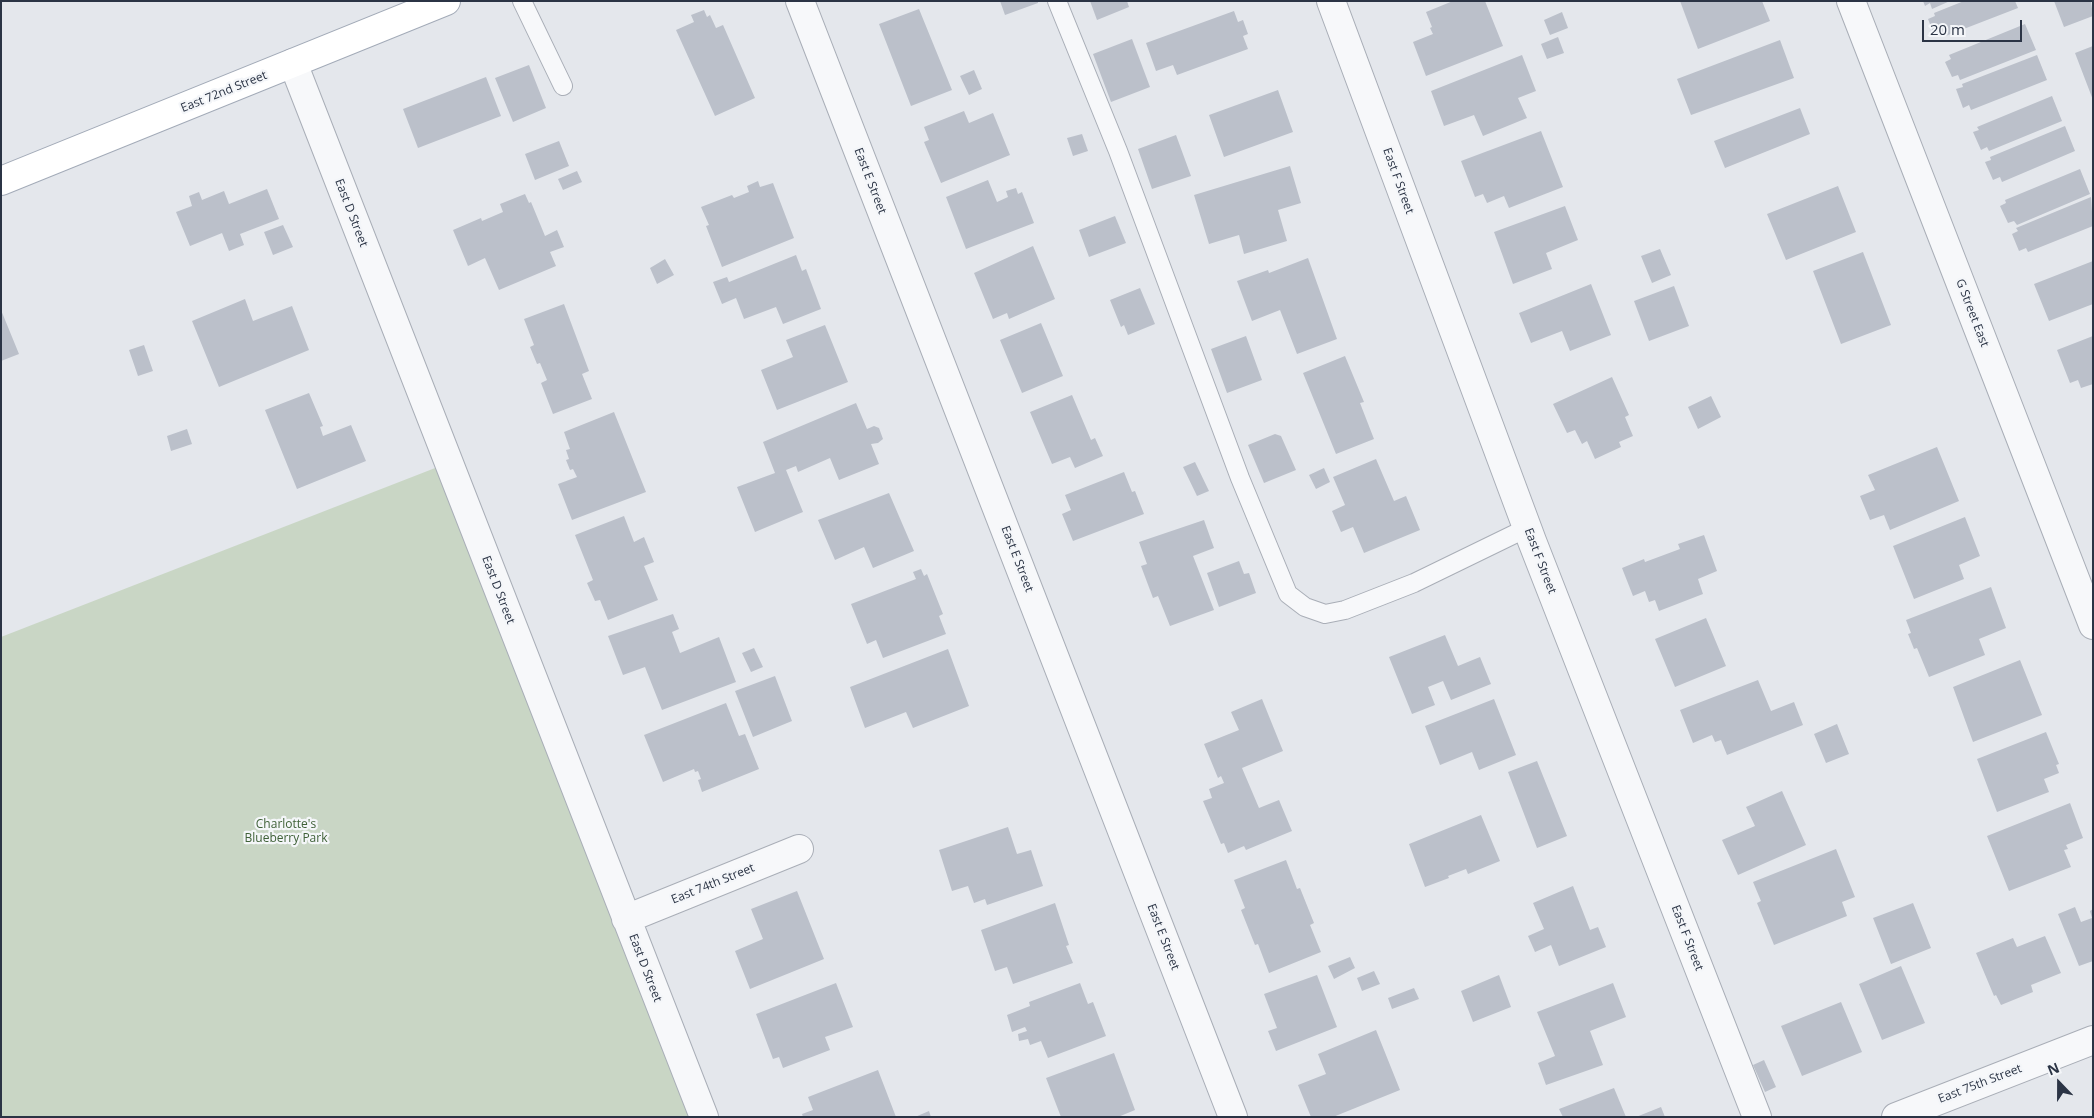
<!DOCTYPE html>
<html>
<head>
<meta charset="utf-8">
<style>
	body { margin:0 }
	#map { position:relative; width:2094px; height:1118px; overflow:hidden; background:#e4e7ec; font-family:"Open Sans",sans-serif }
	canvas { display:block }
	.frame { position:absolute; inset:0; border:2px solid #2b3445; pointer-events:none }
	.north { position:absolute; left:2034px; top:1058px; width:50px; height:50px; -webkit-text-stroke:4px #f4f6f9; paint-order:stroke; rotate:338deg; font-size:14px; font-weight:700; line-height:20px; text-align:center; color:#2b3445 }
	.north::after { content:''; display:block; margin:auto; width:18px; height:22px; background:#2b3445; clip-path:polygon(50% 0,100% 100%,50% 72%,0 100%) }
	.scale { position:absolute; left:1922px; top:20px; width:100px; height:22px; box-sizing:border-box; border:2px solid #2b3445; border-top:0; padding-left:6px; font-size:15px; line-height:18px; white-space:nowrap; color:#2b3445; -webkit-text-stroke:4px #f4f6f9; paint-order:stroke }
</style>
</head>
<body>
<div id="map">
<canvas width="2094" height="1118"></canvas>
<div class="frame"></div>
<div class="north">N</div>
<div class="scale">20 m</div>
</div>
<script>
const ctx = document.querySelector('canvas').getContext('2d');
ctx.lineJoin = 'round';
function fill(path, color) {
  ctx.fillStyle = color;
  ctx.fill(path, 'evenodd');
}
function shape(rows) {
  const path = new Path2D();
  for (const r of rows) {
    path.moveTo(r[0], r[1]);
    for (let i = 2; i < r.length; i += 2) path.lineTo(r[i], r[i + 1]);
  }
  return path;
}
function trace(path, color, width, dash) {
  ctx.strokeStyle = color;
  ctx.lineWidth = width;
  ctx.lineCap = dash ? 'butt' : 'round';
  ctx.setLineDash(dash || []);
  ctx.stroke(path);
}
function label(font, color, halo, rows, align = 'center') {
  ctx.font = font + ' "Open Sans",sans-serif';
  ctx.lineWidth = 4.5;
  ctx.setLineDash([]);
  ctx.textBaseline = 'middle';
  ctx.strokeStyle = halo;
  ctx.fillStyle = color;
  for (const [text, x, y, turn = 0] of rows) {
    ctx.save();
    ctx.translate(x, y);
    ctx.rotate((+turn || 0) * Math.PI / 180);
    ctx.textAlign = isNaN(turn) ? turn : align;
    if (halo) ctx.strokeText(text, 0, 0);
    ctx.fillText(text, 0, 0);
    ctx.restore();
  }
}
fill(shape([
	[448,463,704,1117,1,1117,1,637]
]), '#c9d6c5');
fill(shape([
	[1000,1,1038,1,1038,3,1005,15],
	[1090,1,1127,1,1129,7,1097,20],
	[1453,1,1485,1,1503,46,1426,76,1413,42,1433,34,1430,28,1432,27,1426,12],
	[1680,1,1762,1,1770,21,1698,49],
	[1923,1,1950,1,1932,9,1930,3,1925,6],
	[1964,1,2015,1,2018,8,1943,37,1942,34,1935,37,1928,19,1935,16,1934,13],
	[2054,1,2091,1,2093,16,2064,27],
	[919,9,952,90,911,106,879,24],
	[704,10,707,17,710,15,716,28,723,25,755,98,715,116,676,30,694,22,691,15],
	[1234,11,1238,22,1243,20,1248,34,1243,36,1248,49,1177,75,1173,65,1156,71,1146,43],
	[1562,12,1568,28,1550,35,1544,20],
	[2025,24,2036,50,1960,80,1958,75,1952,77,1945,62,1951,59,1949,55],
	[1558,37,1564,53,1547,59,1541,44],
	[1132,39,1150,87,1111,102,1093,54],
	[1780,40,1794,78,1691,115,1677,79],
	[2093,46,2093,100,2075,53],
	[1522,55,1536,91,1518,98,1527,118,1483,136,1474,115,1444,126,1431,91],
	[2037,55,2047,80,1971,110,1969,105,1963,108,1956,89,1963,87,1962,84],
	[529,65,546,108,513,122,495,78],
	[974,70,982,89,969,95,960,76],
	[486,77,501,116,418,148,403,109],
	[1278,90,1293,132,1224,157,1209,115],
	[2052,96,2062,121,1989,151,1987,147,1981,150,1973,132,1979,130,1977,127],
	[1800,108,1810,134,1725,168,1714,141],
	[964,111,969,123,993,113,1010,155,941,183,924,142,929,140,924,127],
	[2065,126,2075,151,2002,182,2000,177,1993,180,1985,162,1991,160,1990,157],
	[1541,131,1563,187,1509,208,1504,196,1487,203,1483,194,1475,197,1461,161],
	[1082,134,1088,151,1073,156,1067,138],
	[1176,135,1191,176,1152,189,1138,149],
	[559,141,569,166,535,180,525,154],
	[1290,166,1301,203,1278,210,1287,241,1244,254,1239,235,1209,244,1194,195],
	[2080,169,2090,194,2017,225,2014,221,2008,223,2000,206,2006,203,2005,200],
	[577,171,582,182,563,190,558,179],
	[988,180,997,202,1008,197,1006,191,1016,188,1018,194,1022,192,1034,223,966,249,946,197],
	[758,181,760,187,773,183,794,238,722,267,706,226,709,225,701,207,732,195,734,198,749,192,747,186],
	[1838,186,1856,232,1786,260,1767,214],
	[267,189,279,219,240,234,244,245,229,251,222,233,190,246,176,212,192,206,189,196,199,192,202,200,224,191,229,204],
	[525,194,529,203,531,202,545,236,557,230,564,247,550,252,556,266,499,290,485,258,468,266,453,230,481,218,482,221,503,212,500,204],
	[2091,197,2093,226,2028,252,2026,248,2019,251,2012,234,2018,231,2016,228],
	[1565,206,1578,240,1546,253,1552,269,1513,284,1494,232],
	[1115,216,1126,243,1089,257,1079,230],
	[283,225,293,247,273,255,264,232],
	[1033,246,1055,299,1009,319,1007,313,993,319,974,273],
	[1660,249,1671,275,1652,283,1641,256],
	[1863,252,1891,325,1841,344,1813,271],
	[796,255,802,271,806,269,821,309,783,324,776,307,744,319,736,298,722,304,713,282,727,277,729,282],
	[1308,258,1337,339,1297,354,1280,310,1252,321,1237,281,1268,270,1269,273],
	[665,259,674,275,657,284,650,268],
	[2093,261,2093,304,2049,321,2034,284],
	[1591,284,1611,335,1570,351,1562,331,1531,343,1519,313],
	[1674,286,1689,326,1649,341,1634,301],
	[1140,288,1155,324,1128,335,1124,325,1121,327,1110,300],
	[245,299,253,321,292,306,309,350,219,387,192,321],
	[564,304,589,371,582,374,592,399,553,414,541,383,547,380,540,363,537,364,530,347,534,345,524,319],
	[1,310,19,354,1,361],
	[1041,323,1063,376,1022,393,1000,340],
	[825,325,848,382,777,410,761,370,793,357,786,340],
	[1246,336,1262,380,1227,393,1211,349],
	[2093,336,2093,384,2081,388,2078,380,2070,383,2057,350],
	[144,345,153,371,138,376,129,350],
	[1345,356,1364,402,1360,403,1374,439,1336,454,1303,373],
	[1612,377,1629,415,1625,417,1633,436,1619,442,1621,447,1595,459,1587,441,1582,444,1575,430,1567,433,1553,404],
	[309,393,323,426,320,427,323,436,351,425,366,461,297,489,265,410],
	[1072,395,1091,440,1095,438,1103,456,1075,468,1070,457,1052,464,1030,412],
	[1711,396,1721,417,1698,429,1688,407],
	[856,403,867,429,874,426,879,428,883,439,878,443,871,444,879,464,839,480,830,458,798,472,796,466,786,470,803,512,755,532,737,487,775,473,763,442],
	[614,412,646,492,572,520,558,484,577,477,573,469,570,470,566,460,569,459,566,450,570,449,564,432],
	[187,429,192,444,171,451,167,436],
	[1275,434,1281,436,1296,470,1264,483,1248,445],
	[1937,447,1959,501,1890,530,1884,515,1870,520,1860,496,1875,490,1868,475],
	[1376,459,1394,501,1406,496,1420,530,1364,553,1353,527,1341,532,1332,511,1345,505,1333,477],
	[1195,462,1209,491,1197,496,1183,467],
	[1324,468,1330,482,1316,489,1309,475],
	[1124,472,1132,492,1135,491,1144,514,1073,541,1062,514,1071,510,1065,495],
	[889,493,914,551,873,568,864,547,835,560,818,520],
	[624,516,634,542,644,537,654,562,644,566,658,600,608,620,600,600,595,601,587,583,593,580,575,535],
	[1965,517,1980,556,1959,565,1964,579,1914,599,1893,546],
	[1204,520,1214,548,1193,556,1214,610,1170,626,1158,596,1153,598,1141,566,1147,564,1139,542],
	[1704,535,1717,571,1698,579,1703,594,1659,611,1655,600,1649,602,1645,591,1633,596,1622,568,1644,559,1645,562,1680,549,1678,544],
	[1239,561,1244,574,1249,573,1256,593,1219,607,1207,573],
	[921,569,924,576,927,574,943,614,939,616,946,634,883,658,876,640,867,644,851,604,916,579,913,572],
	[1991,587,2006,628,1979,639,1985,655,1929,677,1917,648,1914,649,1908,634,1911,633,1906,620],
	[673,614,679,629,672,632,680,653,719,637,736,682,662,710,645,667,623,675,608,636],
	[1706,618,1726,666,1675,687,1655,639],
	[1445,635,1458,666,1480,657,1491,684,1451,700,1443,681,1428,687,1435,705,1412,714,1389,657],
	[754,648,763,667,751,672,742,653],
	[948,649,969,706,913,728,906,712,865,728,850,687],
	[2020,660,2042,715,1973,742,1953,687],
	[775,676,792,721,753,737,735,691],
	[1758,680,1771,711,1794,702,1803,725,1727,755,1721,740,1715,742,1712,735,1693,743,1680,710],
	[1262,699,1283,751,1242,768,1259,808,1279,800,1292,831,1246,850,1244,846,1228,853,1224,843,1221,844,1203,801,1212,798,1209,789,1224,783,1221,776,1218,778,1204,744,1239,730,1231,712],
	[1494,699,1516,755,1479,770,1472,752,1440,765,1425,726],
	[726,703,739,736,745,734,759,769,702,792,698,780,701,779,698,771,695,772,694,769,663,782,644,735],
	[1837,724,1849,754,1826,763,1814,734],
	[2046,732,2059,764,2056,765,2059,773,2044,779,2049,792,1997,812,1977,759],
	[1537,761,1567,836,1537,848,1508,772],
	[1782,791,1806,845,1738,875,1722,840,1755,826,1746,807],
	[2070,803,2083,838,2066,845,2068,849,2064,850,2071,867,2009,891,1987,836],
	[1481,815,1500,861,1468,874,1466,869,1448,876,1449,878,1425,887,1409,844],
	[1008,827,1017,854,1031,850,1043,886,987,905,985,899,974,903,968,886,952,891,939,850],
	[1836,849,1855,897,1842,902,1847,916,1774,945,1757,903,1761,901,1753,882],
	[1286,860,1297,889,1300,888,1314,923,1310,925,1321,952,1269,973,1258,944,1255,945,1241,910,1245,908,1234,880],
	[1573,886,1590,930,1598,927,1606,947,1559,966,1551,945,1535,952,1528,936,1544,929,1533,903],
	[797,891,824,959,750,989,735,951,763,939,751,909],
	[1055,903,1069,945,1066,946,1073,963,1013,984,1007,967,995,971,981,930],
	[1913,903,1931,948,1891,964,1873,918],
	[2075,907,2081,922,2092,918,2090,911,2093,909,2093,961,2079,966,2058,914],
	[2045,936,2061,973,2031,985,2033,992,2001,1005,1996,995,1994,996,1976,953,2013,938,2017,947],
	[1350,957,1355,968,1334,979,1328,966],
	[1901,966,1925,1023,1882,1040,1859,984],
	[1374,971,1380,984,1362,991,1357,978],
	[1317,975,1337,1027,1276,1051,1268,1031,1277,1028,1264,994],
	[1499,975,1511,1007,1473,1022,1461,991],
	[836,983,853,1027,825,1037,830,1050,783,1068,779,1057,773,1059,756,1014],
	[1080,983,1088,1004,1093,1002,1106,1036,1048,1058,1041,1041,1030,1045,1028,1039,1019,1041,1018,1034,1027,1031,1025,1027,1012,1032,1007,1015,1030,1006,1029,1002],
	[1613,983,1626,1017,1590,1031,1603,1065,1546,1085,1538,1063,1555,1056,1537,1012],
	[1414,988,1419,999,1392,1009,1388,998],
	[1841,1002,1862,1052,1802,1076,1781,1026],
	[1376,1030,1400,1090,1333,1117,1311,1117,1298,1085,1326,1074,1318,1054],
	[1114,1053,1135,1110,1118,1117,1061,1117,1046,1078],
	[1764,1060,1776,1087,1765,1092,1753,1065],
	[878,1070,896,1117,803,1117,802,1114,813,1110,808,1097],
	[1614,1088,1626,1117,1563,1117,1559,1109],
	[1661,1107,1665,1117,1636,1117],
	[929,1111,931,1117,915,1117]
]), '#bbc0ca');
const lane = shape([
	[522,1,563,86],
	[1057,1,1118,151,1240,478,1288,594,1305,607,1325,614,1345,610,1414,583,1527,528]
]);
const street = shape([
	[800,1,1233,1117],
	[1331,1,1532,541,1757,1117],
	[1851,1,2093,625],
	[293,63,704,1117],
	[626,919,799,849],
	[1896,1117,2093,1040]
]);
const primary = shape([
	[1,181,446,1]
]);
trace(lane, '#a9aeb7', 20);
trace(street, '#a9aeb7', 30);
trace(primary, '#a3abb8', 30);
trace(lane, '#f7f8fa', 18);
trace(street, '#f7f8fa', 28);
trace(primary, '#fff', 28);
label('12px', '#2b3445', '#f4f6f9', [
	["East 72nd Street",224,92,-22],
	["East E Street",870,181,69],
	["East F Street",1398,181,70],
	["East D Street",351,213,69],
	["G Street East",1972,313,69],
	["East E Street",1017,559,69],
	["East F Street",1540,561,69],
	["East D Street",498,590,69],
	["East 74th Street",713,884,-22],
	["East E Street",1163,937,69],
	["East F Street",1687,938,69],
	["East D Street",645,968,69],
	["East 75th Street",1980,1084,-21]
]);
label('12px', '#3f6138', '#f4f6f9', [
	["Charlotte's",286,825],
	["Blueberry Park",286,839]
]);
</script>
</body>
</html>
